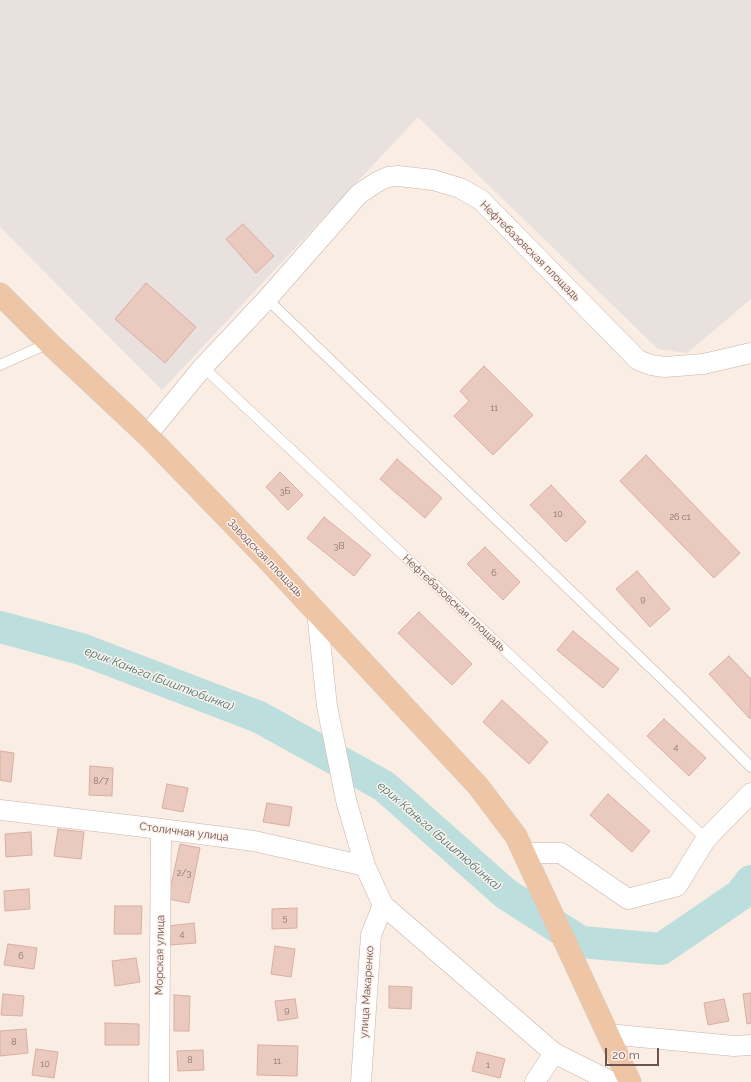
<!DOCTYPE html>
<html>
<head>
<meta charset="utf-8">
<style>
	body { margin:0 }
	#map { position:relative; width:751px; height:1082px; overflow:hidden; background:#f9ede4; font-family:Raleway,sans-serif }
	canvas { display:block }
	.scale { position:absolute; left:605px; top:1048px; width:54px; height:18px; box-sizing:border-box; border:2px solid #6d534d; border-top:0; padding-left:5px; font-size:12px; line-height:14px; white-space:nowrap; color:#6d534d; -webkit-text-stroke:3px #fcf1ea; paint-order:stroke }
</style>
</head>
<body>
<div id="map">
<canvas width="751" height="1082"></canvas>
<div class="scale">20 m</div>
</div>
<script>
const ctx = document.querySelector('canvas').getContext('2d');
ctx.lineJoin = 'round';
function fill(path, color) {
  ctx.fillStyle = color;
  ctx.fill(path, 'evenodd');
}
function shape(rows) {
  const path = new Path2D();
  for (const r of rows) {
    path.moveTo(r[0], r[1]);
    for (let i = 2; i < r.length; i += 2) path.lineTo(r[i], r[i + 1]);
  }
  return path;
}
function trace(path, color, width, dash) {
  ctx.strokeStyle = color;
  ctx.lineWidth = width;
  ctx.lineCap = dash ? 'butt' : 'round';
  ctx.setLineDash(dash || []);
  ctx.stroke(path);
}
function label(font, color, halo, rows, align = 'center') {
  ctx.font = font + ' Raleway,sans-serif';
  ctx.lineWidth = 3;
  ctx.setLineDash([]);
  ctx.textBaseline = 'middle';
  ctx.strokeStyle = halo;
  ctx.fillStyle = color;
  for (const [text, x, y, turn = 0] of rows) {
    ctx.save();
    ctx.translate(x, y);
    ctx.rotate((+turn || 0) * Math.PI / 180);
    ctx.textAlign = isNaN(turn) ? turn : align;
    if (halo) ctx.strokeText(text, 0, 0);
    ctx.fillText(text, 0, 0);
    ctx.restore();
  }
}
fill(shape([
	[0,0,751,0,751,299,687,353,658,349,418,117,162,390,0,227]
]), '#e9e1de');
trace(shape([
	[0,627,81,649,259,717,384,786,506,894,581,942,661,949,740,895,751,881]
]), '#bcdfde', 32);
const building = shape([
	[243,224,274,256,256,273,226,239,243,224],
	[146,283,196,327,165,363,115,319,146,283],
	[484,366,533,415,493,455,454,416,469,401,460,391,484,366],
	[646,455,740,553,714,578,620,481,646,455],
	[397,459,442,498,425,518,380,479,397,459],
	[280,472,303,495,288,510,266,487,280,472],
	[551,485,586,522,566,542,530,505,551,485],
	[324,517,371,555,354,576,307,538,324,517],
	[485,547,520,582,503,600,467,564,485,547],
	[637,571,670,609,650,627,616,589,637,571],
	[419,612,472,664,452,685,398,633,419,612],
	[573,631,619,669,603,688,557,650,573,631],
	[729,656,751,679,750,719,709,674,729,656],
	[502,700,548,742,529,764,483,722,502,700],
	[664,719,706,758,689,776,647,736,664,719],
	[0,751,14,753,11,782,0,780,0,751],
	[90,766,113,768,112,796,89,795,90,766],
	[167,784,188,788,183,812,162,808,167,784],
	[608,794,650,831,632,852,590,815,608,794],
	[267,803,292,807,289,826,263,822,267,803],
	[58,829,84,832,81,859,54,856,58,829],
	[31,832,32,855,6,857,5,834,31,832],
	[180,844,200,848,189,903,168,899,180,844],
	[29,889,30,909,5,911,4,891,29,889],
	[115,906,142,906,141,934,114,934,115,906],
	[297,908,297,928,272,929,272,909,297,908],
	[194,923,196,943,170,945,168,926,194,923],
	[8,944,37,948,34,969,4,965,8,944],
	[275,946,295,949,291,977,271,974,275,946],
	[136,958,140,982,115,986,112,961,136,958],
	[389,986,412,987,411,1009,389,1008,389,986],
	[751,993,751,1023,747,1024,743,994,751,993],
	[3,994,24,996,22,1016,1,1015,3,994],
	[174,995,190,996,189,1031,174,1031,174,995],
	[295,999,298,1018,278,1021,275,1001,295,999],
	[724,999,729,1021,708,1025,704,1003,724,999],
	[105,1023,139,1024,139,1045,105,1045,105,1023],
	[26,1029,28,1053,0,1056,0,1031,26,1029],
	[258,1045,298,1046,297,1076,257,1075,258,1045],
	[36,1049,58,1052,54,1078,32,1075,36,1049],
	[203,1050,204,1070,178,1071,177,1051,203,1050],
	[477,1052,505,1059,500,1078,472,1071,477,1052]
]);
fill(building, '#eac9bf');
trace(building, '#daaea2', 1);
const service = shape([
	[267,299,678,694,751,767],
	[0,365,49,343],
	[203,367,706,839]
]);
const minor = shape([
	[147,435,203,367,267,299,359,194,377,182,388,177,398,176,433,180,460,188,481,200,638,360,651,365,665,367,703,364,751,353],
	[317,612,327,706,346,800,365,866,383,905,554,1053,612,1082],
	[0,810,161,829,254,841,365,866],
	[524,853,561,853,628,899,677,886,706,839,751,793],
	[608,1034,734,1046,751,1045],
	[159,1082,161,829],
	[361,1082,371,935,383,905],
	[535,1082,554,1053]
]);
const primary = shape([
	[0,294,49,343,147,435,268,560,478,786,516,836,630,1082]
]);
trace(service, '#c8b4ac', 11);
trace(minor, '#c8b4ac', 21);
trace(primary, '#d3cbca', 23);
trace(service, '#fff', 10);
trace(minor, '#fff', 20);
trace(primary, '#efc6a5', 22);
label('9px', '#8c706a', null, [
	["11",494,408],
	["3Б",285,491],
	["10",558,514],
	["26 с1",680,517],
	["3В",339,546],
	["6",494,573],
	["9",643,599],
	["4",676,747],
	["8/7",101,781],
	["2/3",184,873],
	["5",285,918],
	["4",182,934],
	["6",21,956],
	["9",287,1010],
	["8",14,1042],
	["8",190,1060],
	["11",277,1061],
	["10",45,1064],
	["1",488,1065]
]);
label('11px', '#6d534d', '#fcf1ea', [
	["Нефтебазовская площадь",530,251,45],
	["Заводская площадь",265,558,46],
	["Нефтебазовская площадь",454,603,43],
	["Столичная улица",184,832,7],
	["Морская улица",160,955,-89],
	["улица Макаренко",367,992,-86]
]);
label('italic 12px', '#477777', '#fcf1ea', [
	["ерик Каньга (Биштюбинка)",159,679,21],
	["ерик Каньга (Биштюбинка)",439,836,41]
]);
</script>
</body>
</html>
